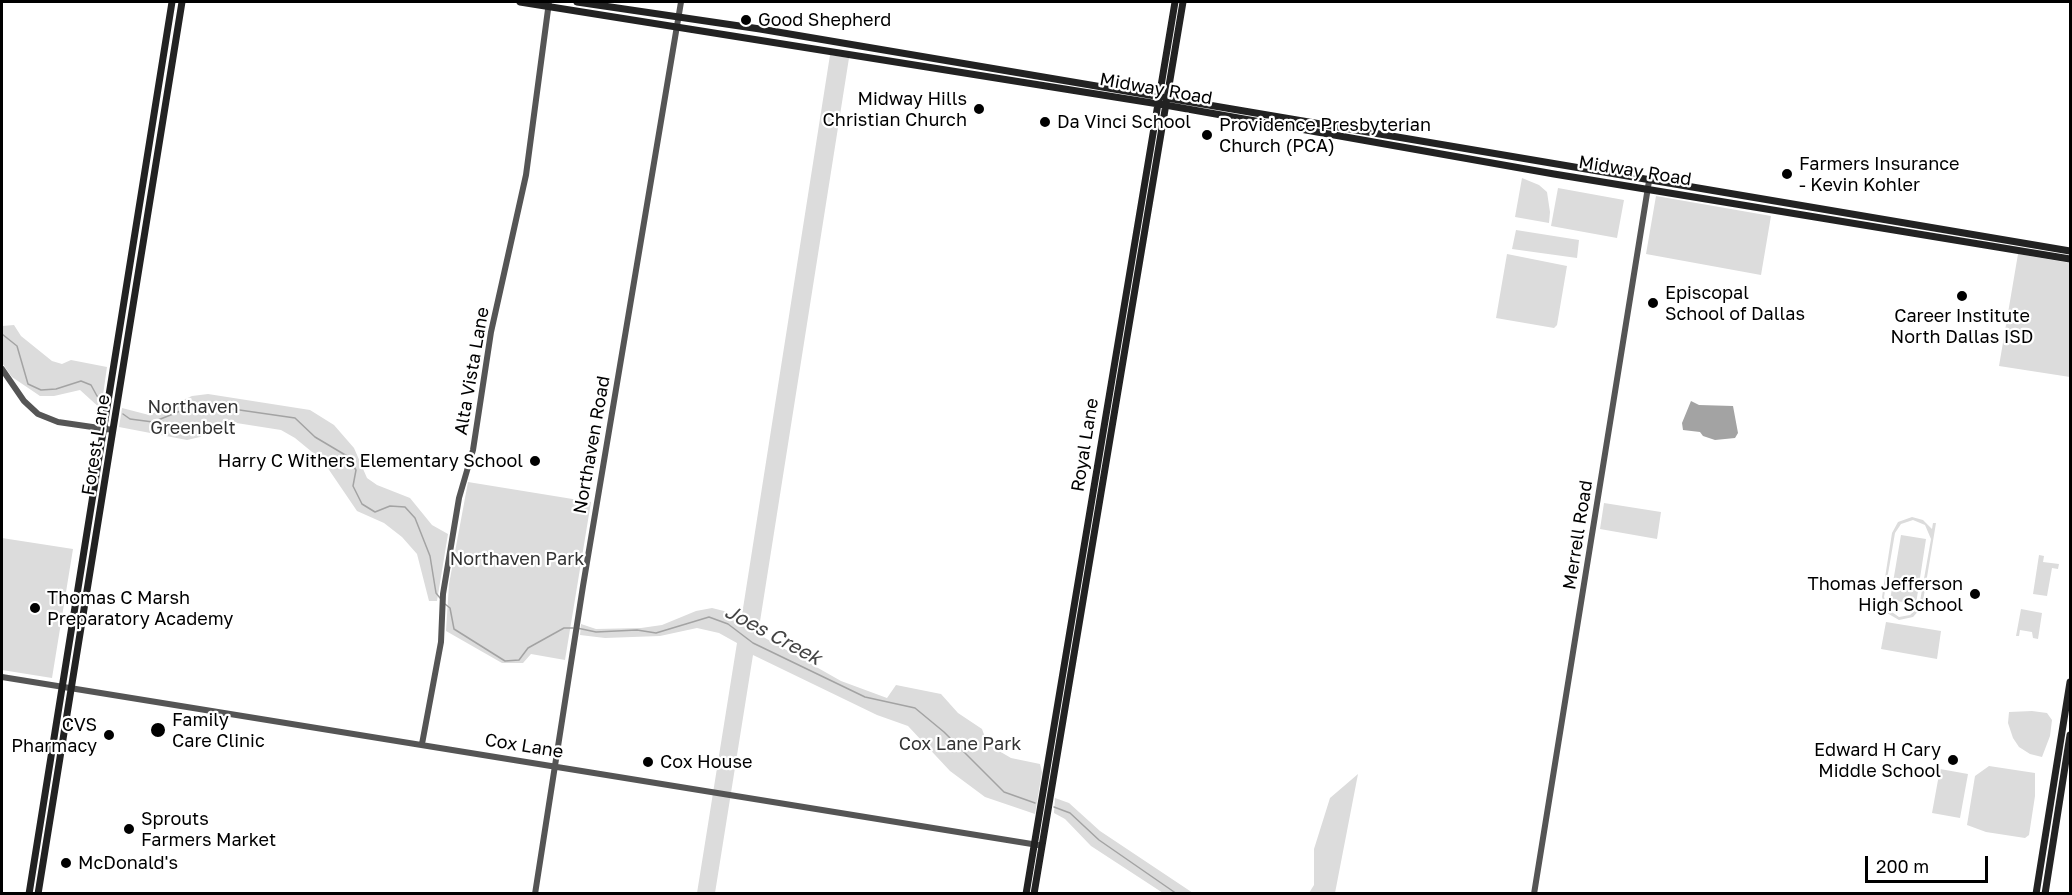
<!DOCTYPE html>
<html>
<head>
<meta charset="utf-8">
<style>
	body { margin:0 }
	#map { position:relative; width:2072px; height:895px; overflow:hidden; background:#fff; font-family:"Golos Text",sans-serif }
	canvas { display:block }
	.frame { position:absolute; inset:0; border:3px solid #000; pointer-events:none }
	.scale { position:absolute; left:1865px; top:856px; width:123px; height:27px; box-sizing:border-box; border:3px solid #000; border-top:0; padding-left:8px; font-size:18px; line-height:21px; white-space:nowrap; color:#000; -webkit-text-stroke:4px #fff; paint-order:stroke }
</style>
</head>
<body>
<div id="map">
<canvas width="2072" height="895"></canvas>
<div class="frame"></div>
<div class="scale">200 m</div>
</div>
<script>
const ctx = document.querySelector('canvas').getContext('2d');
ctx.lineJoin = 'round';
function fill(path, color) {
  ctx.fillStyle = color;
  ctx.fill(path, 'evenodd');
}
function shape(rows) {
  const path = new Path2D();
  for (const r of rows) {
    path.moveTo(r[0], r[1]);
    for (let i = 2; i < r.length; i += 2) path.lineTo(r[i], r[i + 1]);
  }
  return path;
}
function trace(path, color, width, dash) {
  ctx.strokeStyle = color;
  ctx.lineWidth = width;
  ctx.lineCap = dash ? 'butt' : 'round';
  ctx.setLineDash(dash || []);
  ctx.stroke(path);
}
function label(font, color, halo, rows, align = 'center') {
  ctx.font = font + ' "Golos Text",sans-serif';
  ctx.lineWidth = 4.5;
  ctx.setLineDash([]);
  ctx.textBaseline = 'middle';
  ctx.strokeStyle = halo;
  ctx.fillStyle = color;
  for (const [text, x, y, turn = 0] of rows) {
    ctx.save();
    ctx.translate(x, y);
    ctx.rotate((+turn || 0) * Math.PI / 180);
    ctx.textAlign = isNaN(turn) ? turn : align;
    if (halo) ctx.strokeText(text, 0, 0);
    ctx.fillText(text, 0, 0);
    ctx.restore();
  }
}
fill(shape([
	[830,55,849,58,758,634,841,681,887,698,896,685,941,694,958,713,982,729,986,740,994,748,1011,758,1040,764,1042,772,1035,814,985,797,950,771,908,726,877,715,753,655,715,893,697,893,737,643,719,633,697,628,660,636,605,638,580,635,581,624,596,629,641,628,662,625,696,611,712,608,724,611,741,621],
	[1522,178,1539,185,1547,192,1550,212,1549,223,1515,217],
	[1558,188,1624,200,1617,238,1551,226],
	[1656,196,1771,216,1761,275,1646,254],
	[1516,230,1579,240,1577,258,1512,249],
	[1507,254,1567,266,1557,325,1554,328,1496,318],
	[2018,254,2070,263,2070,377,1999,366],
	[14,325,21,336,52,361,62,364,71,360,107,367,101,409,80,390,54,396,40,396,12,377,2,363,2,326],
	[208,394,310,410,334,425,354,448,367,478,377,485,410,498,432,525,448,534,437,601,429,601,417,554,402,537,384,523,357,511,323,461,295,438,281,430,230,422,218,424,200,437,187,440,119,427,122,408,149,415,192,396],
	[468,482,591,502,565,660,531,654,523,663,502,663,446,631,449,584],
	[1604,503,1661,512,1657,539,1600,529],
	[1912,517,1923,520,1932,529,1933,523,1936,523,1922,607,1913,617,1899,620,1887,613,1882,597,1892,533,1898,522],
	[1913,520,1925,525,1931,539,1919,607,1910,615,1899,617,1889,610,1884,597,1895,533,1901,524],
	[1901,535,1926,539,1916,604,1890,600],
	[2,538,73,549,52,678,2,670],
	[2039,555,2044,556,2043,562,2059,564,2058,569,2052,568,2047,596,2033,594],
	[2021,609,2042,613,2038,639,2033,638,2032,632,2020,630,2019,636,2016,636],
	[1886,622,1941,631,1937,659,1881,649],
	[2032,711,2047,713,2052,720,2050,736,2042,757,2030,754,2019,747,2013,738,2008,723,2009,712],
	[1989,766,2035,773,2035,796,2029,835,2025,838,1986,832,1967,825,1975,776],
	[1940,769,1968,774,1960,818,1932,813],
	[1358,774,1335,893,1309,893,1314,885,1314,849,1330,798],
	[1055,798,1069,803,1100,831,1193,893,1163,893,1091,846,1065,819,1054,813]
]), '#dcdcdc');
fill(shape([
	[1691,401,1699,405,1733,406,1738,433,1735,438,1715,440,1703,436,1700,432,1683,430,1682,423]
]), '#a3a3a3');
trace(shape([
	[2,334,17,346,28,384,41,390,56,389,81,381,91,385,97,396,103,399],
	[123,414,130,419,153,422,198,404,295,418,315,437,347,456,356,470,353,486,362,504,375,512,390,506,405,507,415,518,430,556,436,593,440,598],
	[445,604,450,608,454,629,505,661,519,660,528,648,564,628,573,628],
	[577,628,596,632,637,630,656,633,709,617,728,624,753,643,865,697,915,708,944,732,1004,792,1035,803],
	[1054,807,1070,813,1099,840,1177,894]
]), '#a3a3a3', 1.5);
trace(shape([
	[2,369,24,401,38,414,58,422,113,430],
	[2,677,1038,845],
	[422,744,441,642,443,594,459,498,473,450,491,332,526,175,549,2],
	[535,894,583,586,681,2],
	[1534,894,1649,181]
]), '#555', 6);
trace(shape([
	[520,2,1165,105,1554,174,2070,259],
	[577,2,760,29,2070,251],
	[29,894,172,2],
	[38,894,182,2],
	[1026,894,1175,2],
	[1034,894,1183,2],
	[2036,894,2070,682],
	[2045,894,2070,735]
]), '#222', 7);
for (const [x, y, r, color] of [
	[746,20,6,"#000"],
	[979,109,6,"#000"],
	[1045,122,6,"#000"],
	[1207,135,6,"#000"],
	[1787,174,6,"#000"],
	[1962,296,6,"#000"],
	[1653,303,6,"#000"],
	[535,461,6,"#000"],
	[1975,594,6,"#000"],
	[35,608,6,"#000"],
	[158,730,8,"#000"],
	[109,735,6,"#000"],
	[1953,760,6,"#000"],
	[648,762,6,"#000"],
	[129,829,6,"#000"],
	[66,863,6,"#000"]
]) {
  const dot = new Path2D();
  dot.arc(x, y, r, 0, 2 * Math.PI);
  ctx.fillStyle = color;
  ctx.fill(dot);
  trace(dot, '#fff', 2);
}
label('18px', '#000', '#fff', [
	["Good Shepherd",758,20],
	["Midway Hills",967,99,"right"],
	["Christian Church",967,120,"right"],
	["Da Vinci School",1057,122],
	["Providence Presbyterian",1219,125],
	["Church (PCA)",1219,146],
	["Farmers Insurance",1799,164],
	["- Kevin Kohler",1799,185],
	["Episcopal",1665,293],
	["School of Dallas",1665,314],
	["Career Institute",1962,316,"center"],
	["North Dallas ISD",1962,337,"center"],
	["Harry C Withers Elementary School",523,461,"right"],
	["Thomas Jefferson",1963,584,"right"],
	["High School",1963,605,"right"],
	["Thomas C Marsh",47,598],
	["Preparatory Academy",47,619],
	["Family",172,720],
	["Care Clinic",172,741],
	["CVS",97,725,"right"],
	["Pharmacy",97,746,"right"],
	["Edward H Cary",1941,750,"right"],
	["Middle School",1941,771,"right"],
	["Cox House",660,762],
	["Sprouts",141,819],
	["Farmers Market",141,840],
	["McDonald's",78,863]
], 'left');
label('18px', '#000', '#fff', [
	["Midway Road",1156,89,10],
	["Midway Road",1635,171,9],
	["Alta Vista Lane",472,371,-80],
	["Forest Lane",96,445,-81],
	["Northaven Road",592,445,-80],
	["Royal Lane",1085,445,-81],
	["Merrell Road",1578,535,-81],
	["Cox Lane",524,746,9]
]);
label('18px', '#333', '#fff', [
	["Northaven",193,407],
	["Greenbelt",193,428],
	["Northaven Park",517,559],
	["Cox Lane Park",960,744]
]);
label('italic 20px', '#444', '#fff', [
	["Joes Creek",773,635,28]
]);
</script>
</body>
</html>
